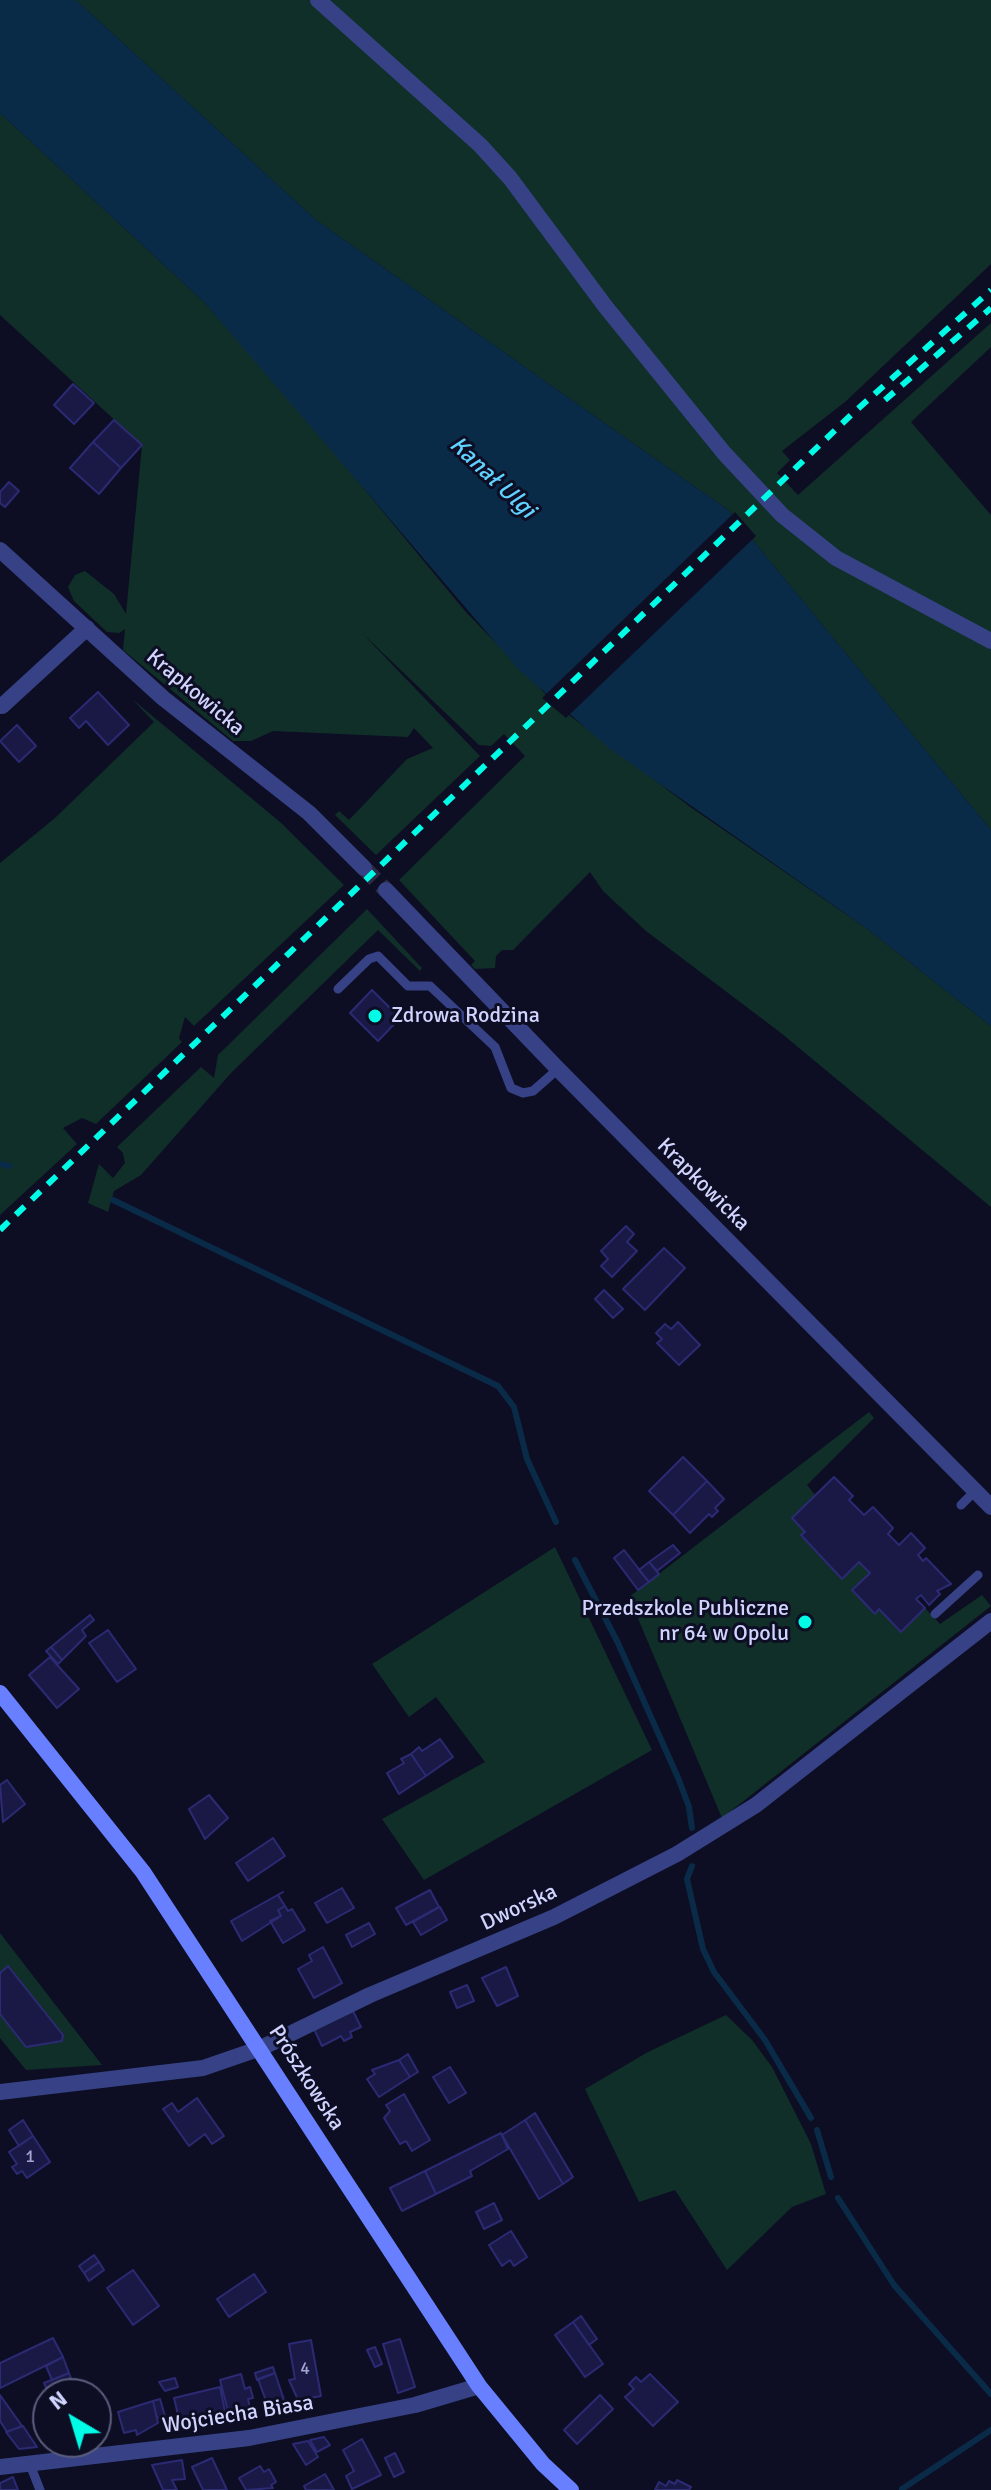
<!DOCTYPE html>
<html>
<head>
<meta charset="utf-8">
<style>
	body { margin:0 }
	#map { position:relative; width:991px; height:2490px; overflow:hidden; background:#0d0e24; font-family:Signika,sans-serif }
	canvas { display:block }
	.north { position:absolute; left:32px; top:2378px; width:80px; height:80px; box-sizing:border-box; background:#0d0e24; border:2px solid #5b5d7c; border-radius:50%; rotate:322deg; font-size:22px; font-weight:700; line-height:32px; text-align:center; color:#d1d4ff }
	.north::after { content:''; display:block; margin:auto; width:28px; height:36px; background:#00fce7; clip-path:polygon(50% 0,100% 100%,50% 72%,0 100%) }
</style>
</head>
<body>
<div id="map">
<canvas width="991" height="2490"></canvas>
<div class="north">N</div>
</div>
<script>
const ctx = document.querySelector('canvas').getContext('2d');
ctx.lineJoin = 'round';
function fill(path, color) {
  ctx.fillStyle = color;
  ctx.fill(path, 'evenodd');
}
function shape(rows) {
  const path = new Path2D();
  for (const r of rows) {
    path.moveTo(r[0], r[1]);
    for (let i = 2; i < r.length; i += 2) path.lineTo(r[i], r[i + 1]);
  }
  return path;
}
function trace(path, color, width, dash) {
  ctx.strokeStyle = color;
  ctx.lineWidth = width;
  ctx.lineCap = dash ? 'butt' : 'round';
  ctx.setLineDash(dash || []);
  ctx.stroke(path);
}
function label(font, color, halo, rows, align = 'center') {
  ctx.font = font + ' Signika,sans-serif';
  ctx.lineWidth = 6;
  ctx.setLineDash([]);
  ctx.textBaseline = 'middle';
  ctx.strokeStyle = halo;
  ctx.fillStyle = color;
  for (const [text, x, y, turn = 0] of rows) {
    ctx.save();
    ctx.translate(x, y);
    ctx.rotate((+turn || 0) * Math.PI / 180);
    ctx.textAlign = isNaN(turn) ? turn : align;
    if (halo) ctx.strokeText(text, 0, 0);
    ctx.fillText(text, 0, 0);
    ctx.restore();
  }
}
fill(shape([
	[76,0,991,0,991,264,845,402,782,451,790,460,777,473,798,495,991,323,991,347,911,422,991,515,991,830,728,510,316,220],
	[0,113,204,302,288,397,465,611,557,706,689,806,866,928,991,1026,991,1207,781,1033,646,931,603,891,590,872,513,950,502,950,496,956,495,968,475,969,471,965,475,961,399,880,525,756,504,734,491,746,479,745,362,633,480,756,376,855,335,815,339,811,349,820,407,759,433,748,414,728,408,737,273,731,251,741,233,741,123,650,125,629,119,633,107,632,74,601,68,587,75,575,85,571,114,594,126,614,142,445,0,315],
	[132,699,280,822,344,885,194,1026,185,1017,179,1038,182,1042,96,1124,82,1118,63,1128,77,1144,0,1215,0,863,55,818,154,722],
	[367,909,422,968,420,971,378,930,231,1073,141,1175,114,1191,108,1212,88,1203,99,1164,113,1178,125,1163,123,1153,117,1147,201,1067,214,1078,218,1055],
	[869,1412,874,1418,807,1485,817,1497,792,1518,805,1532,801,1536,842,1578,859,1562,870,1573,853,1590,875,1613,879,1609,901,1631,925,1608,940,1624,982,1595,991,1606,722,1818,629,1597],
	[555,1547,652,1750,424,1880,382,1819,485,1762,436,1697,409,1717,372,1664],
	[0,1933,102,2065,26,2070,0,2038],
	[726,2015,752,2040,772,2067,811,2144,826,2194,792,2207,727,2270,675,2190,639,2202,585,2089,648,2052]
]), '#102f28');
fill(shape([
	[0,0,76,0,316,220,728,510,991,830,991,1026,866,928,610,749,519,670,204,302,0,113]
]), '#0a2b47');
fill(shape([
	[735,512,756,536,566,718,542,698]
]), '#0d0e24');
trace(shape([
	[0,1164,10,1166],
	[113,1200,498,1386,514,1407,527,1459,556,1522],
	[575,1560,618,1643,679,1780,689,1807,692,1828],
	[692,1866,687,1879,703,1949,714,1972,765,2040,811,2118],
	[817,2130,831,2177],
	[838,2198,894,2285,991,2394],
	[902,2489,991,2430]
]), '#0a2b47', 6);
const building = shape([
	[73,384,94,403,74,424,54,405,73,384],
	[114,420,142,445,121,468,93,442,114,420],
	[93,442,121,468,99,494,70,468,93,442],
	[9,482,19,491,5,507,0,503,0,492,9,482],
	[98,692,129,725,108,745,86,721,79,728,70,718,98,692],
	[17,725,36,746,19,762,0,741,17,725],
	[372,990,400,1018,378,1041,350,1013,372,990],
	[626,1226,634,1234,627,1242,637,1251,612,1277,601,1266,608,1259,601,1251,626,1226],
	[664,1248,685,1268,645,1310,623,1289,664,1248],
	[604,1290,623,1309,613,1318,595,1299,604,1290],
	[678,1322,700,1345,679,1365,657,1343,662,1339,656,1333,665,1324,671,1329,678,1322],
	[683,1457,707,1481,673,1515,649,1491,683,1457],
	[834,1477,853,1496,849,1500,864,1515,873,1507,893,1528,888,1534,899,1545,911,1533,925,1548,918,1555,923,1561,926,1558,951,1584,937,1591,940,1594,929,1605,921,1595,916,1599,925,1608,901,1632,879,1609,875,1614,852,1590,870,1573,859,1562,842,1579,801,1535,805,1532,792,1518,834,1477],
	[707,1481,724,1499,715,1508,718,1511,712,1517,709,1514,690,1533,673,1515,707,1481],
	[673,1545,680,1553,657,1571,649,1562,673,1545],
	[624,1550,649,1582,638,1590,614,1558,624,1550],
	[649,1562,659,1574,649,1582,639,1570,649,1562],
	[90,1615,94,1620,82,1630,86,1636,62,1660,51,1647,90,1615],
	[108,1630,136,1669,117,1682,89,1643,108,1630],
	[51,1647,62,1660,58,1664,46,1651,51,1647],
	[50,1657,79,1689,57,1708,29,1675,50,1657],
	[440,1739,453,1757,426,1776,411,1754,419,1747,422,1751,440,1739],
	[411,1754,426,1776,399,1794,387,1773,404,1763,401,1759,411,1754],
	[7,1780,25,1804,3,1822,0,1785,7,1780],
	[209,1795,228,1818,205,1839,189,1809,209,1795],
	[273,1838,285,1856,248,1881,236,1863,273,1838],
	[342,1888,354,1908,327,1923,315,1903,342,1888],
	[430,1890,439,1907,406,1925,396,1908,430,1890],
	[283,1892,278,1895,285,1906,278,1910,281,1916,242,1941,231,1921,283,1892],
	[285,1906,288,1911,292,1909,305,1930,283,1943,270,1921,281,1916,278,1910,285,1906],
	[440,1907,447,1920,421,1935,413,1922,440,1907],
	[369,1923,375,1934,352,1947,346,1935,369,1923],
	[323,1947,342,1983,314,1998,298,1969,312,1961,309,1955,323,1947],
	[8,1966,63,2035,62,2041,26,2047,0,2014,0,1973,8,1966],
	[506,1967,518,1996,497,2006,482,1978,506,1967],
	[467,1985,474,2001,457,2008,450,1992,467,1985],
	[353,2011,361,2027,350,2032,352,2037,344,2041,341,2036,322,2046,314,2029,353,2011],
	[408,2054,418,2072,410,2077,399,2060,408,2054],
	[399,2060,410,2077,379,2097,367,2079,375,2074,372,2070,399,2060],
	[450,2067,466,2093,449,2103,433,2077,450,2067],
	[404,2094,430,2140,412,2151,406,2141,400,2144,384,2118,390,2111,386,2105,404,2094],
	[197,2098,224,2136,212,2144,205,2134,189,2146,163,2109,172,2103,178,2112,197,2098],
	[535,2113,573,2177,563,2184,525,2120,535,2113],
	[23,2120,33,2136,19,2146,9,2130,23,2120],
	[525,2120,563,2184,539,2199,502,2135,525,2120],
	[501,2133,508,2149,470,2171,472,2176,436,2194,425,2171,501,2133],
	[33,2136,50,2162,27,2178,22,2171,17,2174,12,2167,17,2164,9,2152,33,2136],
	[425,2171,436,2194,402,2211,390,2188,425,2171],
	[494,2203,502,2220,484,2229,476,2212,494,2203],
	[511,2231,527,2257,514,2266,510,2260,502,2266,489,2245,511,2231],
	[94,2255,99,2262,84,2273,79,2266,94,2255],
	[99,2262,104,2270,89,2281,84,2273,99,2262],
	[133,2270,159,2306,133,2325,107,2288,133,2270],
	[254,2274,266,2292,229,2317,217,2299,254,2274],
	[581,2316,597,2339,589,2345,573,2322,581,2316],
	[573,2322,603,2364,585,2377,555,2335,573,2322],
	[53,2338,63,2357,0,2388,0,2363,53,2338],
	[400,2339,415,2387,398,2393,383,2344,400,2339],
	[311,2340,321,2396,298,2400,289,2380,295,2379,289,2344,311,2340],
	[375,2347,382,2364,375,2367,367,2350,375,2347],
	[63,2357,69,2373,52,2380,46,2366,63,2357],
	[273,2367,275,2373,257,2380,255,2373,273,2367],
	[69,2373,77,2394,49,2394,44,2383,69,2373],
	[275,2373,285,2403,269,2409,258,2379,275,2373],
	[241,2374,245,2389,250,2387,253,2398,248,2399,251,2413,230,2419,220,2380,241,2374],
	[650,2374,678,2402,653,2426,625,2397,634,2389,629,2384,636,2377,641,2382,650,2374],
	[175,2378,178,2387,165,2391,159,2382,175,2378],
	[220,2387,226,2416,181,2427,174,2398,220,2387],
	[0,2395,22,2426,7,2432,0,2421,0,2395],
	[600,2395,613,2409,577,2444,564,2430,600,2395],
	[160,2399,165,2416,157,2418,153,2401,160,2399],
	[153,2401,158,2423,137,2435,136,2430,124,2433,118,2412,153,2401],
	[23,2426,37,2447,19,2449,6,2432,23,2426],
	[324,2437,330,2445,317,2452,310,2440,324,2437],
	[362,2439,381,2475,352,2489,346,2476,354,2471,343,2450,362,2439],
	[308,2441,318,2457,306,2465,293,2444,308,2441],
	[395,2453,404,2472,394,2477,385,2458,395,2453],
	[212,2458,227,2490,203,2490,192,2467,212,2458],
	[182,2460,185,2479,172,2480,177,2490,163,2490,152,2465,182,2460],
	[260,2466,264,2472,269,2469,276,2482,271,2485,273,2488,246,2490,239,2478,260,2466],
	[325,2474,334,2490,306,2490,304,2486,325,2474],
	[13,2477,18,2490,0,2490,0,2483,13,2477],
	[677,2480,691,2487,689,2490,655,2490,659,2482,666,2486,669,2481,675,2484,677,2480]
]);
fill(building, '#1a1946');
trace(building, '#2b2a73', 2);
trace(shape([
	[364,868,386,890]
]), '#2a2c45', 16, [16, 8]);
trace(shape([
	[338,989,369,959,378,956,408,986,430,986,495,1047,511,1088,523,1093,533,1091,558,1069],
	[961,1505,975,1491],
	[935,1614,978,1575],
	[29,2462,40,2490]
]), '#364285', 9);
trace(shape([
	[318,0,480,145,510,178,605,306,724,453,782,515,836,558,991,641],
	[2,706,87,628],
	[0,2092,203,2068,261,2048,370,1995,554,1917,677,1854,756,1805,991,1621],
	[0,2467,249,2438,415,2405,479,2386]
]), '#364285', 16);
trace(shape([
	[0,550,163,698,309,813,364,868],
	[386,890,558,1069,991,1507]
]), '#364285', 16);
trace(shape([
	[0,1693,143,1872,479,2386,543,2464,571,2490]
]), '#6880ff', 16);
trace(shape([
	[885,400,991,308],
	[0,1230,851,415,991,290]
]), '#00fce7', 6, [12, 10]);
for (const [x, y, r, color] of [
	[375,1016,8,"#00fce7"],
	[805,1622,8,"#00fce7"]
]) {
  const dot = new Path2D();
  dot.arc(x, y, r, 0, 2 * Math.PI);
  ctx.fillStyle = color;
  ctx.fill(dot);
  trace(dot, '#0d0e24', 3);
}
label('18px', '#a3a5d1', null, [
	["1",30,2157],
	["4",305,2369]
]);
label('22px', '#d1d4ff', '#0d0e24', [
	["Krapkowicka",195,693,40],
	["Krapkowicka",703,1185,45],
	["Dworska",519,1908,-25],
	["Prószkowska",306,2078,57],
	["Wojciecha Biasa",238,2415,-9]
]);
label('22px', '#d1d4ff', '#0d0e24', [
	["Zdrowa Rodzina",391,1016],
	["Przedszkole Publiczne",789,1609,"right"],
	["nr 64 w Opolu",789,1634,"right"]
], 'left');
label('italic 24px', '#5fd2ff', '#0d0e24', [
	["Kanał Ulgi",492,478,43]
]);
</script>
</body>
</html>
